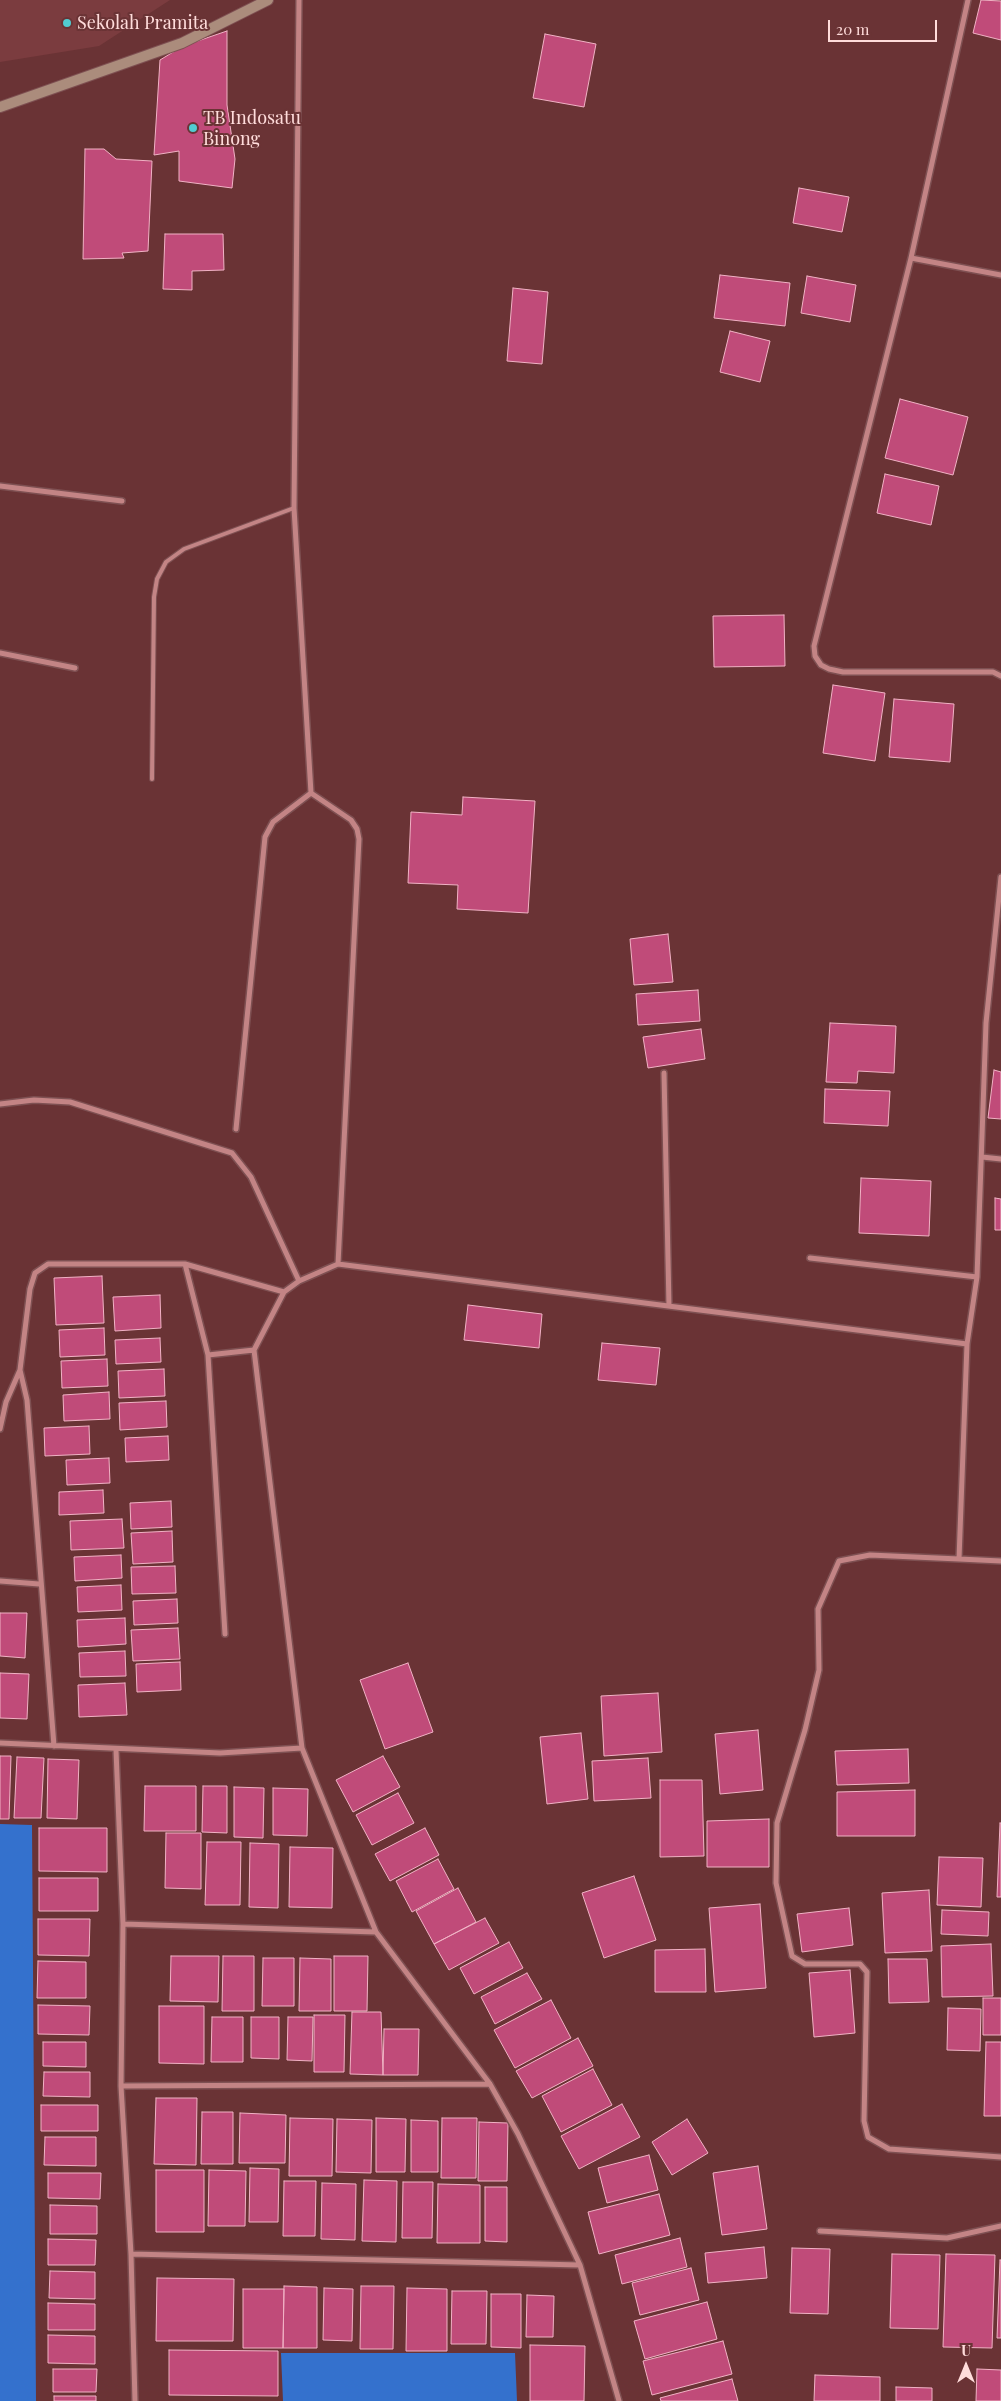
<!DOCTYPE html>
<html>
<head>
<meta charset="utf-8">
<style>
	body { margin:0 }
	#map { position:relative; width:1001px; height:2401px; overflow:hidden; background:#6a3335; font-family:"Playfair Display",serif }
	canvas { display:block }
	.north { position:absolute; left:941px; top:2341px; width:50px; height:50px; -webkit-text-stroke:4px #6a3335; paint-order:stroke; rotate:0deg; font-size:14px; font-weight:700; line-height:20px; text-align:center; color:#ffdcdb }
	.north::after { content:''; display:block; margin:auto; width:18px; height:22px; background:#ffdcdb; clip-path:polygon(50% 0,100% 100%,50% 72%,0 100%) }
	.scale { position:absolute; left:828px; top:20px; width:109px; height:22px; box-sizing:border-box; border:2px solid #ffdcdb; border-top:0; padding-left:6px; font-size:15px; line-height:18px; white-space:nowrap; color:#ffdcdb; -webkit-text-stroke:4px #6a3335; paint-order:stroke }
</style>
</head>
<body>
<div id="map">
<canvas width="1001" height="2401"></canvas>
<div class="north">U</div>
<div class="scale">20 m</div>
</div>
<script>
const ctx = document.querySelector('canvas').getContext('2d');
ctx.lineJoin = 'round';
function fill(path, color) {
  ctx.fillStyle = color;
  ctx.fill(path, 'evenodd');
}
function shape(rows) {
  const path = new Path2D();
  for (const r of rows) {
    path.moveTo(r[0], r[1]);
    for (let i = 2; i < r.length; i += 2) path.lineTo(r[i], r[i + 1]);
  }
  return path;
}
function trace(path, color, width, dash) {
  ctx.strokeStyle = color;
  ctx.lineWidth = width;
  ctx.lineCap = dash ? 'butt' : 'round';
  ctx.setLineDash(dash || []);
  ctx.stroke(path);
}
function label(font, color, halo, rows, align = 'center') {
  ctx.font = font + ' "Playfair Display",serif';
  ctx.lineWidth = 4;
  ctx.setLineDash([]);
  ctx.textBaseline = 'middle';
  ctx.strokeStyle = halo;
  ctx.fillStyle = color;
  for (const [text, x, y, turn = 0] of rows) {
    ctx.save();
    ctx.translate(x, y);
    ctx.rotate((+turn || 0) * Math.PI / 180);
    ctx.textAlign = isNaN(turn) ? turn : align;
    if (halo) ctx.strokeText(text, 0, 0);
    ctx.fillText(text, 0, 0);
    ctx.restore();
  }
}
fill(shape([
	[0,0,170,0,99,46,0,62]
]), '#7b3c3f');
fill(shape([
	[0,1824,32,1825,36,2401,0,2401],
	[281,2353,515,2353,517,2401,283,2401]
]), '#3471cd');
const building = shape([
	[981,0,1001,1,1001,40,973,33,981,0],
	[227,31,227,105,235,159,232,188,179,181,179,151,154,155,160,60,183,46,227,31],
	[545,34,596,44,584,107,533,98,545,34],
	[85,149,104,149,116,159,152,161,148,251,122,253,124,258,83,259,85,149],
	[799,188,849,197,842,232,793,223,799,188],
	[165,234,223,234,224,270,192,271,192,290,163,289,165,234],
	[720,275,790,283,785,326,714,318,720,275],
	[807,276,856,285,850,322,801,313,807,276],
	[513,288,548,292,542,364,507,361,513,288],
	[730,331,770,341,760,382,720,372,730,331],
	[900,399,968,417,953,475,885,458,900,399],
	[885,474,939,486,931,525,877,513,885,474],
	[784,615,785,666,714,667,713,616,784,615],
	[833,685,885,693,875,761,823,753,833,685],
	[894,699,954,704,950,762,889,757,894,699],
	[463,797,535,801,528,913,457,909,458,885,408,883,411,812,462,815,463,797],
	[668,934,673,982,634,985,630,939,668,934],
	[698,990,700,1021,638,1025,636,994,698,990],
	[830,1023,896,1026,894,1073,858,1071,857,1083,826,1082,830,1023],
	[701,1029,705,1059,648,1068,643,1037,701,1029],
	[994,1070,1001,1072,1001,1119,988,1118,994,1070],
	[825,1089,890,1091,888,1126,824,1123,825,1089],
	[861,1178,931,1181,929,1236,859,1233,861,1178],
	[995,1198,1001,1199,1001,1230,995,1230,995,1198],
	[102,1276,104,1323,56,1325,54,1278,102,1276],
	[160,1295,161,1328,115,1331,113,1297,160,1295],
	[468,1305,542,1314,539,1348,464,1340,468,1305],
	[104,1328,105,1355,60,1357,59,1330,104,1328],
	[160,1338,161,1362,116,1364,115,1340,160,1338],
	[602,1343,660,1348,656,1385,598,1380,602,1343],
	[107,1359,108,1386,62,1388,61,1361,107,1359],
	[164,1369,165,1396,119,1398,118,1371,164,1369],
	[109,1392,110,1419,64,1421,63,1395,109,1392],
	[166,1401,167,1427,120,1430,119,1403,166,1401],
	[89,1426,90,1454,45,1456,44,1428,89,1426],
	[168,1436,169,1460,126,1462,125,1438,168,1436],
	[109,1458,110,1483,67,1485,66,1460,109,1458],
	[103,1490,104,1513,59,1515,59,1492,103,1490],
	[171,1501,172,1527,131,1529,130,1503,171,1501],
	[122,1519,124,1548,71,1550,70,1521,122,1519],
	[172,1531,173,1562,133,1564,131,1533,172,1531],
	[121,1555,122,1578,75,1581,74,1557,121,1555],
	[175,1566,176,1593,132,1594,131,1567,175,1566],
	[121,1585,122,1610,78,1612,77,1587,121,1585],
	[177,1599,178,1623,134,1625,133,1601,177,1599],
	[0,1613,27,1613,25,1658,0,1656,0,1613],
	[125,1618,126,1644,78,1647,77,1620,125,1618],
	[178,1628,180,1659,133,1661,131,1630,178,1628],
	[125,1651,126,1676,80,1677,79,1653,125,1651],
	[180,1662,181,1690,137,1692,136,1664,180,1662],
	[408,1663,433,1732,385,1749,360,1680,408,1663],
	[0,1673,29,1674,27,1719,0,1718,0,1673],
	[125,1683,127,1715,79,1717,78,1685,125,1683],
	[658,1693,662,1752,604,1756,601,1696,658,1693],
	[758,1730,763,1790,720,1794,715,1734,758,1730],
	[581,1733,588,1799,547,1804,540,1737,581,1733],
	[908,1749,909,1783,837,1785,835,1751,908,1749],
	[0,1756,11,1756,9,1819,0,1819,0,1756],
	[383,1756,400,1787,353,1812,336,1780,383,1756],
	[17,1757,44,1758,41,1818,14,1818,17,1757],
	[648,1758,651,1798,594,1801,592,1761,648,1758],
	[48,1759,79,1760,77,1819,47,1818,48,1759],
	[660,1780,702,1780,704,1856,660,1857,660,1780],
	[145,1786,196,1786,196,1831,144,1831,145,1786],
	[203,1786,227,1786,227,1833,202,1832,203,1786],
	[234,1787,264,1788,263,1838,234,1837,234,1787],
	[273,1788,308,1789,307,1836,273,1835,273,1788],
	[915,1790,915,1836,837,1836,837,1792,915,1790],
	[398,1793,414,1823,372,1845,356,1815,398,1793],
	[769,1819,769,1867,707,1867,707,1821,769,1819],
	[1000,1823,1001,1823,1001,1897,997,1897,1000,1823],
	[39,1828,107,1828,107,1872,39,1871,39,1828],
	[425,1828,439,1855,390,1881,375,1854,425,1828],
	[166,1833,201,1833,201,1889,165,1888,166,1833],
	[207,1842,241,1842,240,1905,205,1905,207,1842],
	[250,1843,279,1844,278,1908,249,1907,250,1843],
	[290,1847,333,1848,332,1908,289,1907,290,1847],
	[939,1857,983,1858,981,1907,937,1905,939,1857],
	[438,1859,454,1889,412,1912,396,1881,438,1859],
	[634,1876,656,1940,604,1958,582,1893,634,1876],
	[39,1878,98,1878,98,1911,39,1911,39,1878],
	[458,1888,476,1922,434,1944,416,1911,458,1888],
	[929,1890,932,1951,885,1953,882,1893,929,1890],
	[760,1904,766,1988,715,1992,709,1908,760,1904],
	[849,1908,853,1945,802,1952,797,1914,849,1908],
	[942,1910,989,1912,988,1936,941,1934,942,1910],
	[485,1918,499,1943,449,1970,434,1944,485,1918],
	[38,1919,90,1919,89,1956,38,1955,38,1919],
	[509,1942,523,1968,474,1994,460,1968,509,1942],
	[991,1944,993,1996,942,1997,941,1946,991,1944],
	[705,1949,706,1992,655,1992,655,1950,705,1949],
	[171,1956,219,1956,218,2002,170,2001,171,1956],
	[223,1956,254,1956,254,2011,222,2011,223,1956],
	[334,1956,368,1956,367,2011,334,2011,334,1956],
	[263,1958,294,1958,294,2006,262,2006,263,1958],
	[300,1958,331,1959,331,2011,299,2011,300,1958],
	[888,1959,927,1959,929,2002,889,2003,888,1959],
	[38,1961,86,1962,86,1998,37,1998,38,1961],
	[850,1970,855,2033,814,2037,809,1973,850,1970],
	[527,1973,542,1999,495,2024,481,1997,527,1973],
	[983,1998,1001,1998,1001,2035,983,2035,983,1998],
	[551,2000,571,2038,515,2068,494,2030,551,2000],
	[38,2005,90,2006,89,2035,38,2034,38,2005],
	[159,2006,204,2006,204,2064,159,2063,159,2006],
	[948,2008,981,2009,980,2051,947,2050,948,2008],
	[352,2012,381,2012,383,2075,350,2074,352,2012],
	[314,2015,345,2015,344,2072,314,2072,314,2015],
	[212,2017,243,2017,243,2062,211,2062,212,2017],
	[251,2017,279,2017,279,2059,251,2058,251,2017],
	[288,2017,313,2017,312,2061,287,2060,288,2017],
	[384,2029,419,2029,418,2075,383,2075,384,2029],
	[578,2038,593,2066,532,2098,516,2071,578,2038],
	[43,2042,86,2042,86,2067,43,2066,43,2042],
	[986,2042,1001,2042,1001,2116,984,2116,986,2042],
	[593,2069,612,2105,561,2132,542,2096,593,2069],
	[44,2072,90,2072,90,2097,43,2096,44,2072],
	[156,2098,197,2098,196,2165,154,2164,156,2098],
	[622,2104,640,2137,579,2169,561,2136,622,2104],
	[41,2105,98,2105,98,2131,41,2131,41,2105],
	[202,2112,233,2112,233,2164,201,2164,202,2112],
	[240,2113,286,2115,285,2163,239,2163,240,2113],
	[290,2118,333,2119,332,2176,289,2176,290,2118],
	[376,2118,406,2119,405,2172,376,2172,376,2118],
	[442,2118,477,2118,476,2178,441,2178,442,2118],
	[337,2119,372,2120,371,2173,336,2172,337,2119],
	[687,2119,708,2153,672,2175,652,2142,687,2119],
	[411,2120,438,2121,438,2172,411,2172,411,2120],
	[479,2122,508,2123,507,2181,478,2181,479,2122],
	[45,2137,96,2137,96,2166,44,2165,45,2137],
	[649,2155,658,2190,607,2203,598,2168,649,2155],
	[758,2166,767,2229,722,2235,713,2173,758,2166],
	[250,2168,279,2169,278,2222,249,2222,250,2168],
	[156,2170,204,2170,204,2232,156,2232,156,2170],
	[209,2170,246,2171,245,2226,208,2226,209,2170],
	[48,2173,101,2173,100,2199,48,2198,48,2173],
	[364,2180,397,2181,396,2242,362,2241,364,2180],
	[284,2181,316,2181,315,2236,283,2236,284,2181],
	[403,2182,433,2182,432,2238,402,2238,403,2182],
	[322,2183,356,2184,355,2240,321,2239,322,2183],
	[438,2184,480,2185,480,2243,437,2243,438,2184],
	[485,2187,507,2187,507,2242,485,2241,485,2187],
	[659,2194,670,2235,599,2254,588,2212,659,2194],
	[50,2205,97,2206,97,2234,50,2234,50,2205],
	[680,2238,687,2267,622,2284,615,2255,680,2238],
	[48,2239,96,2240,95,2265,48,2265,48,2239],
	[764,2247,767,2278,708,2283,705,2253,764,2247],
	[792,2248,830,2249,828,2314,790,2313,792,2248],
	[892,2254,940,2255,938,2329,890,2328,892,2254],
	[946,2254,995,2255,992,2348,943,2347,946,2254],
	[1000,2260,1001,2260,1001,2338,997,2338,1000,2260],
	[691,2268,699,2300,640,2315,632,2283,691,2268],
	[50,2271,95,2272,95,2299,49,2298,50,2271],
	[157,2278,234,2279,233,2341,156,2341,157,2278],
	[284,2286,317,2287,317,2348,283,2348,284,2286],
	[361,2286,394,2286,393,2349,360,2349,361,2286],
	[324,2288,353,2289,352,2341,323,2340,324,2288],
	[407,2288,447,2289,447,2351,406,2351,407,2288],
	[243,2289,284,2289,283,2348,243,2348,243,2289],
	[452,2291,487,2291,486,2344,451,2344,452,2291],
	[491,2294,521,2294,521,2348,491,2347,491,2294],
	[527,2295,554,2296,553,2337,526,2337,527,2295],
	[707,2302,717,2339,645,2359,634,2321,707,2302],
	[48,2303,95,2304,95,2330,48,2330,48,2303],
	[48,2335,95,2336,95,2364,48,2363,48,2335],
	[723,2341,732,2374,652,2395,643,2361,723,2341],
	[530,2345,585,2346,584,2401,530,2401,530,2345],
	[169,2350,278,2351,278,2396,169,2395,169,2350],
	[53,2369,97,2369,96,2392,53,2392,53,2369],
	[977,2369,1001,2370,1001,2401,976,2401,977,2369],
	[815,2375,880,2377,880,2401,814,2401,815,2375],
	[732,2379,738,2401,661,2401,660,2398,732,2379],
	[896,2387,932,2388,932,2401,896,2401,896,2387],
	[54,2396,96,2396,96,2401,54,2401,54,2396]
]);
fill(building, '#c04b79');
trace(building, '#f1b2c5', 1);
const lane = shape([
	[152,779,154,597,157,579,166,562,184,549,294,508]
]);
const street = shape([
	[299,0,294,508,311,793,351,820,357,829,359,839,338,1264,299,1281,284,1292,254,1350,302,1748,376,1932,490,2084,518,2134,580,2265,619,2401],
	[968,0,911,258,814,646,815,656,821,665,829,669,843,672,993,672,1001,676],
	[911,258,1001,275],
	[0,486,122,501],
	[0,653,75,668],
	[1001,877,986,1023,977,1277,967,1344,959,1559,1001,1561],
	[664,1073,669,1306],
	[0,1104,34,1100,70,1102,232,1153,251,1177,299,1281],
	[236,1129,265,837,273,822,311,793],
	[982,1157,1001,1159],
	[810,1258,977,1277],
	[185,1264,284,1292],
	[338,1264,967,1344],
	[208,1355,254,1350],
	[0,1429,6,1402,20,1370],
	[959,1559,870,1555,839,1561,818,1609,819,1670,805,1730,777,1823,776,1883,792,1956,805,1964,860,1964,867,1972,864,2121,868,2137,889,2149,1001,2157],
	[0,1581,39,1584],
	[0,1743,220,1753,302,1748],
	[54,1746,27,1400,20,1370,30,1289,35,1273,48,1264,185,1264,208,1355,225,1634],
	[116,1750,123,1924,121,2086,131,2254,135,2401],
	[123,1924,376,1932],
	[121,2086,490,2084],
	[820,2231,947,2238,1001,2226],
	[131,2254,580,2265]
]);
const secondary = shape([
	[0,107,182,43,268,0]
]);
trace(lane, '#7e5052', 6);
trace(street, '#7e5052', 8);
trace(secondary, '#7e5052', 12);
trace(lane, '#c38485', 4);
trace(street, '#c38485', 5);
trace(secondary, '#ab8c7c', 10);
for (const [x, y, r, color] of [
	[67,23,5,"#51ccd1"],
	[193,128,5,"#51ccd1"]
]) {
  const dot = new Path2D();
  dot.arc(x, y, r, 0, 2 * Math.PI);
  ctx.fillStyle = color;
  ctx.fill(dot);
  trace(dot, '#6a3335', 2);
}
label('18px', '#ffdcdb', '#6a3335', [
	["Sekolah Pramita",77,23],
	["TB Indosatu",203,118],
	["Binong",203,139]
], 'left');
</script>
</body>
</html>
